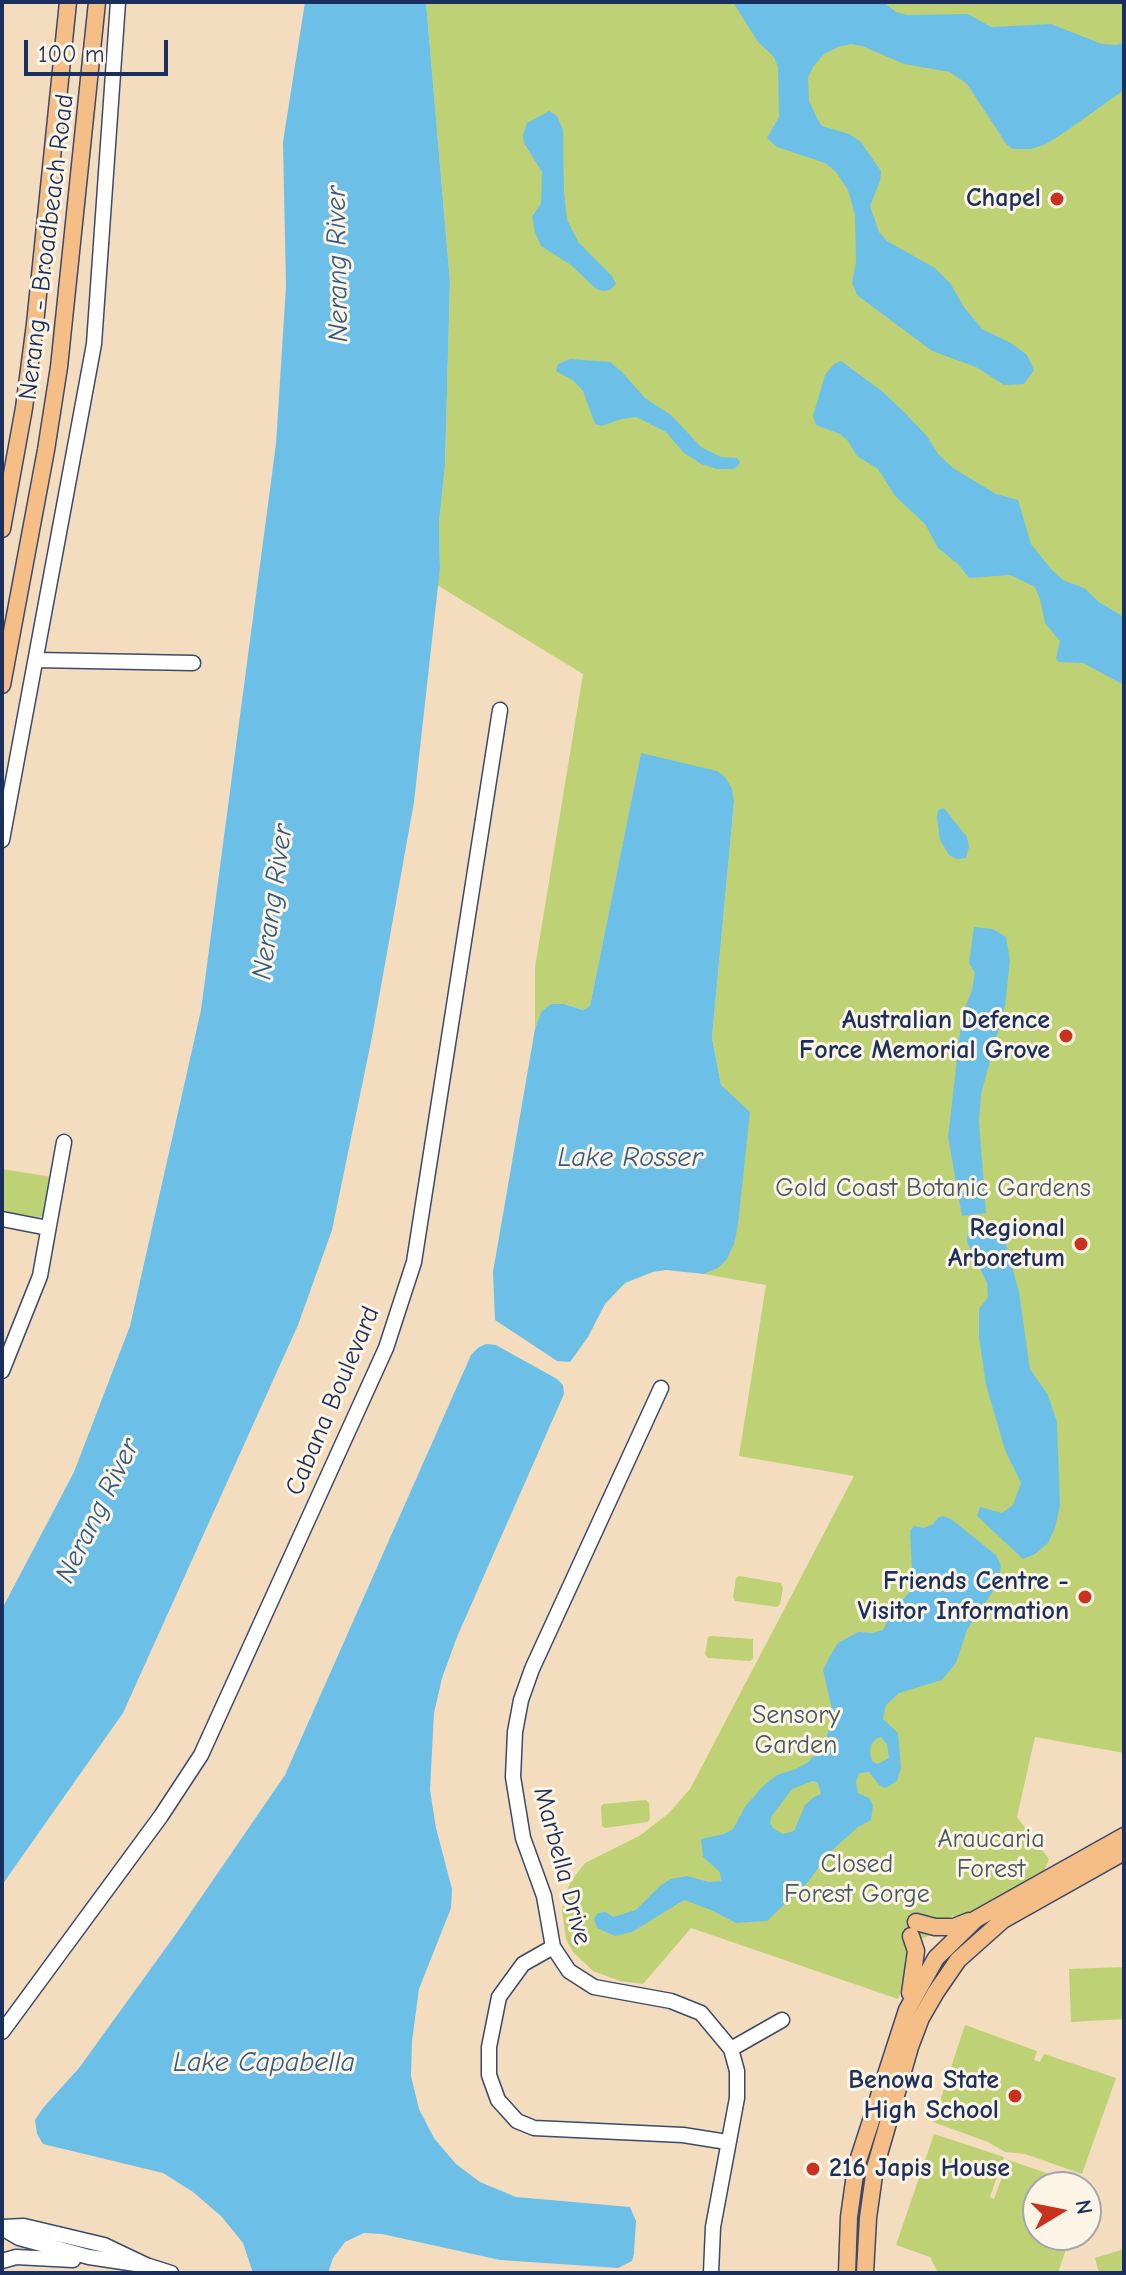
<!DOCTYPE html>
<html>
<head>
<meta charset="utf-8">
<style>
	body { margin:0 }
	#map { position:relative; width:1126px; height:2275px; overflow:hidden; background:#f3ddbe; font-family:"Comic Neue",sans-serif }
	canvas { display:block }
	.frame { position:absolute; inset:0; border:4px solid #1b2f5e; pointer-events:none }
	.north { position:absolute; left:1022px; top:2171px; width:80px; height:80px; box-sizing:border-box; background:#fcf5e5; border:2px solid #a2a6af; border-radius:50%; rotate:80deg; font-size:22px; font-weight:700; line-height:32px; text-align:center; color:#1b2f5e }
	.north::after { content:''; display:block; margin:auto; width:28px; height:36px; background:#c8321e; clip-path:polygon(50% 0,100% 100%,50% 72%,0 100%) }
	.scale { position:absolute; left:24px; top:40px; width:144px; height:36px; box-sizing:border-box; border:4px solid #1b2f5e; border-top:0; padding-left:10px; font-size:24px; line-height:28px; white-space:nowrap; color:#1b2f5e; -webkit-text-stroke:6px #fcf5e5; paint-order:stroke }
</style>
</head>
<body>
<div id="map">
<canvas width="1126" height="2275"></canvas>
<div class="frame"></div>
<div class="north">N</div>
<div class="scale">100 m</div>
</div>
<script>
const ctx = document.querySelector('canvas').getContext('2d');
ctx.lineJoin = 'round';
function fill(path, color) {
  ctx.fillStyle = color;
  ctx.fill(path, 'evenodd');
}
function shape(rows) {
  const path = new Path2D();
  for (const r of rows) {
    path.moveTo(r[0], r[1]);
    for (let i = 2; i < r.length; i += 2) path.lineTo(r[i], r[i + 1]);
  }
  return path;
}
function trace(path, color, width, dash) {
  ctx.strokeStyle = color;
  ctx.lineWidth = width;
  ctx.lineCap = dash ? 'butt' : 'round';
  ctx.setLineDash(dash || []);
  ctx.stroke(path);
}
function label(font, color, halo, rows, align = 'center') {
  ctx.font = font + ' "Comic Neue",sans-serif';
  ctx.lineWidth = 6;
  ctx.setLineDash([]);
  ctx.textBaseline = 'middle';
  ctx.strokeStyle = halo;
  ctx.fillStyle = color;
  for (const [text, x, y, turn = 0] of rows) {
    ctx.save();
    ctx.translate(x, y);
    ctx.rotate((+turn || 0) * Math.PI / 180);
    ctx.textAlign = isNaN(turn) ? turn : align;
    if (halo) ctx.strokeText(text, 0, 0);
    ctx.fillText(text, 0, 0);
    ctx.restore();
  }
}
fill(shape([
	[426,2,1124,2,1124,1753,1035,1737,1017,1817,1049,1859,1043,1874,956,1921,953,1915,940,1930,918,1941,898,1999,691,1928,643,1984,620,1981,593,1971,573,1952,566,1939,562,1911,564,1897,571,1881,585,1863,639,1836,668,1814,690,1789,854,1476,739,1456,766,1285,704,1274,718,1268,721,1085,712,1038,734,802,641,754,590,1006,583,1010,564,1004,541,1012,535,1029,535,967,583,674,437,585,440,568,439,523,445,465,450,282],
	[2,1169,52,1177,47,1211,43,1216,38,1218,2,1211],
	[739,1576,781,1583,783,1588,780,1604,777,1607,735,1601,733,1597,736,1578],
	[711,1636,753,1639,753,1659,750,1661,708,1658,705,1654,708,1637],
	[646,1800,649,1803,650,1819,648,1822,605,1828,602,1826,601,1807,603,1804],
	[1124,1967,1124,2019,1071,2022,1069,1969],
	[965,2025,1037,2051,1034,2060,1040,2062,1044,2054,1116,2078,1082,2174,1025,2154,1005,2152,988,2142,933,2122],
	[934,2134,1004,2157,990,2197,994,2199,1008,2160,1088,2187,1086,2193,1086,2187,1038,2187,1038,2235,1071,2235,1058,2273,938,2273,930,2257,896,2245],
	[1124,2249,1124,2273,1099,2273,1095,2258]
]), '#bed275');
fill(shape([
	[305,2,426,2,450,282,445,465,439,523,440,568,414,802,371,1042,332,1230,298,1325,123,1713,2,1885,2,1609,74,1472,130,1326,201,1010,276,444,286,286,283,142],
	[733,2,883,2,896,12,907,15,968,14,991,27,1051,24,1102,44,1117,45,1124,42,1124,90,1065,132,1046,144,1031,149,1013,149,1007,145,967,84,950,72,904,64,862,46,851,44,838,47,824,54,813,67,808,78,809,101,818,120,822,126,849,134,860,141,881,171,880,181,870,206,879,232,887,241,935,268,950,283,964,307,982,329,1011,343,1027,355,1034,370,1024,384,1004,385,976,367,932,351,857,295,852,283,856,262,855,215,848,190,836,172,825,163,777,147,767,138,779,117,778,67,774,57,758,42],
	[549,111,557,116,563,130,564,192,567,220,579,243,612,276,616,284,610,290,602,291,595,288,571,265,541,246,535,232,532,217,541,203,542,172,524,143,523,135,527,123],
	[570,359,610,362,622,372,645,398,671,415,701,447,721,457,737,458,740,462,738,466,734,469,717,469,701,464,683,452,666,432,636,417,622,419,601,426,595,424,583,391,574,381,556,371,558,364],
	[841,361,883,392,903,411,926,435,939,455,953,468,996,494,1018,500,1031,544,1051,569,1063,580,1084,588,1099,602,1124,617,1124,685,1083,663,1059,662,1056,659,1060,641,1045,623,1040,599,1035,587,1010,575,969,578,958,564,938,548,925,524,895,496,878,469,857,456,848,441,840,434,816,425,813,416,825,375,834,364],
	[641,753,717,771,725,777,732,789,734,802,712,1038,721,1085,750,1112,738,1225,734,1244,727,1259,718,1268,704,1274,666,1270,653,1272,625,1283,605,1304,588,1337,570,1362,557,1361,495,1320,493,1272,535,1029,541,1012,551,1004,564,1004,583,1010,590,1006],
	[944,808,967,837,969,847,966,858,957,859,949,855,940,840,937,817,938,810],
	[974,927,993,929,1006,937,1010,960,1005,1006,981,1094,979,1121,986,1213,962,1216,948,1137,962,1015,972,990,975,973,969,963],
	[981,1227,1004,1237,1019,1292,1030,1369,1048,1395,1057,1422,1060,1506,1055,1528,1048,1543,1035,1554,1023,1559,977,1516,980,1507,1002,1513,1013,1505,1021,1483,1005,1450,986,1385,979,1337,979,1309,988,1297,987,1283,967,1242,968,1229],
	[486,1344,496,1345,557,1379,563,1385,564,1394,457,1637,442,1678,434,1713,430,1790,436,1828,452,1889,451,1908,419,1989,412,2041,411,2076,419,2109,434,2138,456,2164,480,2182,516,2197,630,2207,636,2221,634,2254,632,2261,618,2268,500,2260,382,2234,364,2233,345,2242,333,2258,328,2273,253,2273,243,2243,221,2216,193,2192,163,2173,43,2144,37,2134,35,2120,43,2108,79,2068,178,1931,285,1775,471,1355,479,1347],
	[943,1516,951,1519,996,1555,1001,1566,999,1574,994,1590,967,1630,956,1663,942,1680,899,1693,886,1705,883,1719,898,1733,901,1768,897,1781,886,1788,880,1786,869,1772,859,1773,856,1782,858,1793,869,1798,873,1805,871,1820,858,1827,828,1854,808,1882,767,1921,736,1923,711,1910,684,1900,632,1932,615,1936,597,1928,594,1918,598,1913,606,1912,613,1917,636,1910,661,1885,671,1879,687,1876,709,1882,721,1881,720,1872,703,1857,701,1839,724,1834,733,1829,745,1807,762,1787,777,1775,796,1769,808,1762,821,1749,831,1725,831,1705,823,1670,830,1656,838,1643,858,1632,872,1633,883,1630,893,1611,913,1588,910,1531,914,1526,924,1528,933,1524,939,1517],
	[881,1737,887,1744,889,1758,878,1764,872,1761,870,1754,871,1745,876,1739],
	[813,1781,818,1783,821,1794,814,1797,805,1805,794,1831,783,1834,773,1828,770,1823,771,1817,792,1789]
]), '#6cc0e8');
const minor = shape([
	[36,660,193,663],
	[2,840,94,344,118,2],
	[2,1219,48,1228],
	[2,1371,40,1276,64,1142],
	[661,1388,532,1669,521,1700,515,1732,513,1777,523,1838,544,1896,553,1947,569,1971,594,1987,671,2001,701,2013,731,2049,737,2071,737,2098,713,2227,711,2273],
	[553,1947,523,1964,499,1997,489,2047,489,2075,498,2100,517,2121,534,2128,683,2135,727,2142],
	[2,2032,161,1816,201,1755,386,1348,414,1262,500,710],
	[731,2049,782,2020],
	[2,2227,24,2226,104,2245,146,2265],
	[2,2228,19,2238,89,2257,149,2266,171,2273],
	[2,2261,16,2257,73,2260]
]);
const major = shape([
	[2,529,24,408,35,324,68,2],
	[2,685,46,450,59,367,97,2],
	[916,1922,935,1927,954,1927,969,1921],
	[910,1993,916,1951,911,1936],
	[847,2273,849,2217,856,2167,907,2010,936,1958,976,1919,1124,1836],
	[865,2273,868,2218,875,2168,910,2047,921,2018,936,1992,958,1960,1003,1920,1124,1852]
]);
trace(minor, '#3b496c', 17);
trace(major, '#3b496c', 19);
trace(minor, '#fff', 14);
trace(major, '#f6be87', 16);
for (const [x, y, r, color] of [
	[1057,199,8,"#c8321e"],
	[1066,1036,8,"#c8321e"],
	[1081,1244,8,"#c8321e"],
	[1085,1597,8,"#c8321e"],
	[1015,2096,8,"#c8321e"],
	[813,2169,8,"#c8321e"]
]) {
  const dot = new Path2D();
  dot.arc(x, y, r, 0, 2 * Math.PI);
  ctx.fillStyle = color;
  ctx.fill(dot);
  trace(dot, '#fcf5e5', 3);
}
label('bold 26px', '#1b2f5e', '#fcf5e5', [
	["Chapel",1041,199],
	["Australian Defence",1050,1021],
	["Force Memorial Grove",1050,1051],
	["Regional",1065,1229],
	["Arboretum",1065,1259],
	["Friends Centre -",1069,1582],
	["Visitor Information",1069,1612],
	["Benowa State",999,2081],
	["High School",999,2111],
	["216 Japis House",829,2169,"left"]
], 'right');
label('26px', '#1b2f5e', '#fcf5e5', [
	["Nerang - Broadbeach Road",47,247,-83],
	["Cabana Boulevard",333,1401,-67],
	["Marbella Drive",562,1866,75]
]);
label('26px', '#445864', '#fcf5e5', [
	["Gold Coast Botanic Gardens",933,1189],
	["Sensory",796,1716],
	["Garden",796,1746],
	["Araucaria",991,1840],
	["Forest",991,1870],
	["Closed",857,1865],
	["Forest Gorge",857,1895]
]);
label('italic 28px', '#335a87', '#fcf5e5', [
	["Nerang River",338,264,-91],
	["Nerang River",273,902,-82],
	["Lake Rosser",630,1158],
	["Nerang River",98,1511,-64],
	["Lake Capabella",264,2063]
]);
</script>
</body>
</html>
